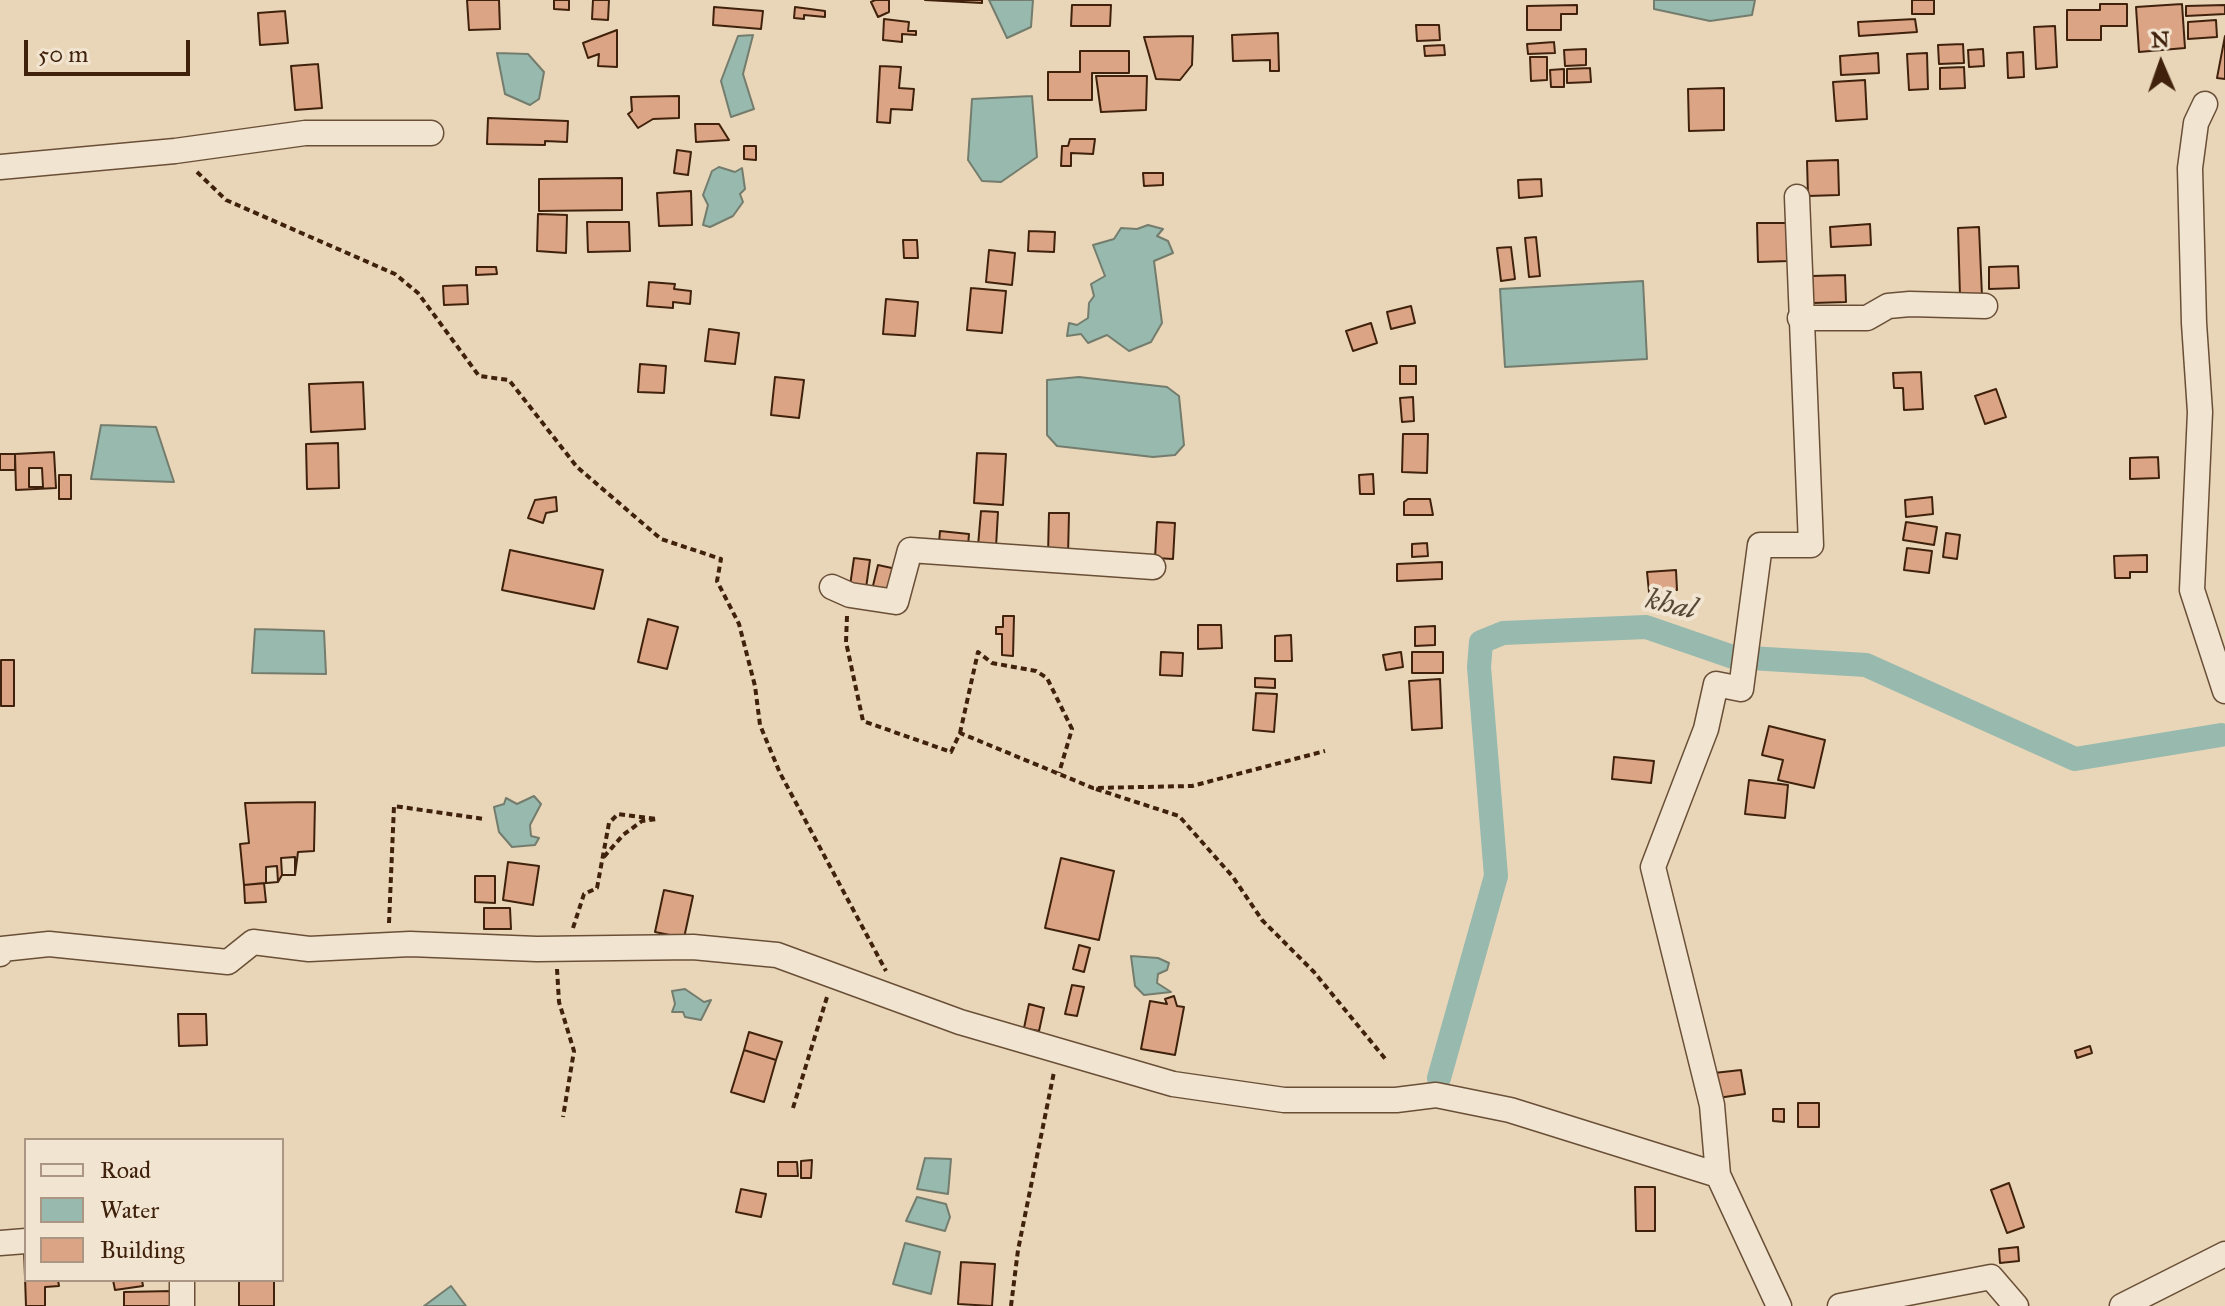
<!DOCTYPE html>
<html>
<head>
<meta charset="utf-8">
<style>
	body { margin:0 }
	#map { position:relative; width:2225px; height:1306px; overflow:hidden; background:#e9d6b8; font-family:"IM FELL Great Primer",serif }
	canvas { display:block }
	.legend { position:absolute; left:24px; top:1138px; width:260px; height:144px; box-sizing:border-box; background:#f1e4d1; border:2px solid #aa9682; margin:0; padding:10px 14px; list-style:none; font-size:24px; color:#40220c }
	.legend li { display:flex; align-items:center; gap:16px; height:40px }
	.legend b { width:40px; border:2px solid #aa9682 }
	.north { position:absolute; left:2121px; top:24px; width:80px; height:80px; -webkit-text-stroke:6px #f1e4d1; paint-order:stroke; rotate:358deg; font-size:22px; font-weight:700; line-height:32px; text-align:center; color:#40220c }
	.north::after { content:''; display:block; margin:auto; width:28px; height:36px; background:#40220c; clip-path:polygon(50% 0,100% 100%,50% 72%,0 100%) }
	.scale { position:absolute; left:24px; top:40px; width:166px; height:36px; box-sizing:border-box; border:4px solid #40220c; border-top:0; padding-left:10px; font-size:24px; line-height:28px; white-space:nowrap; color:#40220c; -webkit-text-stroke:6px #f1e4d1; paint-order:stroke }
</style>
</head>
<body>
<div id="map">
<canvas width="2225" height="1306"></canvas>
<ul class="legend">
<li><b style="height:10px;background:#f1e4d1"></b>Road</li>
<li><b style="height:22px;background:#97b9ae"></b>Water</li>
<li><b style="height:22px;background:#dba485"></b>Building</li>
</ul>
<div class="north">N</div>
<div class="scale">50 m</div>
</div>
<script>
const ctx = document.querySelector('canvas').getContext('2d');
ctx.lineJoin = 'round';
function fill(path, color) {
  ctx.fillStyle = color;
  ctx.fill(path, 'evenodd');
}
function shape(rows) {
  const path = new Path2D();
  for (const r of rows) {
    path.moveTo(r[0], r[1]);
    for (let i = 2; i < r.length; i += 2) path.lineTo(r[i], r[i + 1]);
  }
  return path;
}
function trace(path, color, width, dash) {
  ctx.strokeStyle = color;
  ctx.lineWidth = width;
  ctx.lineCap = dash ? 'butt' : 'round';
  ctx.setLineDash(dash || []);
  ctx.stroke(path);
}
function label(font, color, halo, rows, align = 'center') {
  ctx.font = font + ' "IM FELL Great Primer",serif';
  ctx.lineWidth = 8;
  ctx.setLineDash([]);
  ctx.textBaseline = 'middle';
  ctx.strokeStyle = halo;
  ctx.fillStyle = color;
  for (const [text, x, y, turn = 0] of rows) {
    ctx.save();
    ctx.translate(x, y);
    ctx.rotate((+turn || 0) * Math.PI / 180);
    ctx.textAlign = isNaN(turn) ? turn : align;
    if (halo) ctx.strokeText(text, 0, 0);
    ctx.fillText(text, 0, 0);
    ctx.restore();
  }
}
const water = shape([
	[989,0,1033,0,1031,27,1007,38,989,0],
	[1654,0,1755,0,1752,15,1710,21,1654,9,1654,0],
	[753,35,743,74,754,109,731,117,721,81,738,36,753,35],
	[497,53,528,54,544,72,539,99,530,105,505,94,497,53],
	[1032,96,1037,157,1001,182,982,181,968,160,972,99,1032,96],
	[719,167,735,172,742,168,745,189,740,194,743,202,733,216,710,227,703,225,708,205,703,195,712,171,719,167],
	[1148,225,1163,229,1157,236,1168,241,1173,253,1154,261,1162,323,1151,342,1129,351,1107,335,1088,343,1081,334,1067,336,1069,323,1077,325,1088,318,1089,303,1094,296,1091,284,1105,276,1093,245,1114,239,1121,228,1137,229,1148,225],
	[1643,281,1647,359,1505,367,1500,289,1643,281],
	[1079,377,1167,387,1179,396,1184,445,1175,455,1153,457,1057,446,1047,435,1047,380,1079,377],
	[101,425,156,427,174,482,91,479,101,425],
	[255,629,324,631,326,674,252,673,255,629],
	[534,796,541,804,530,825,531,836,539,838,535,845,512,847,499,832,494,807,504,804,506,798,517,804,534,796],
	[1131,956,1158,958,1169,963,1167,970,1158,974,1157,983,1171,992,1144,995,1135,986,1131,956],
	[685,989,704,1002,711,1000,701,1020,685,1017,683,1012,672,1012,675,1004,672,991,685,989],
	[925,1158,951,1159,948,1194,917,1189,925,1158],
	[917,1197,946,1204,950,1217,945,1231,906,1221,917,1197],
	[905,1243,940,1252,931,1294,893,1284,905,1243],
	[451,1286,466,1306,424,1306,451,1286]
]);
fill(water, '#97b9ae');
trace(water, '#747d6d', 2);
trace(shape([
	[1439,1078,1496,876,1479,667,1481,642,1503,633,1646,627,1733,657,1866,665,2075,759,2221,735]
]), '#97b9ae', 24);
const building = shape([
	[467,0,499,0,500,29,469,30,467,0],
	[554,0,569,0,569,10,554,9,554,0],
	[593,0,609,0,608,20,592,19,593,0],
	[875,0,889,0,889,12,878,17,871,2,875,0],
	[925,0,982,0,982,3,925,0],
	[1912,0,1934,0,1934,14,1912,14,1912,0],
	[2100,4,2127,4,2127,26,2101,26,2101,40,2067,40,2067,10,2100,10,2100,4],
	[2182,4,2185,48,2139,52,2136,7,2182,4],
	[1072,5,1111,5,1110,26,1071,26,1072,5],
	[1577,5,1577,14,1561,14,1561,30,1527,30,1527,6,1577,5],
	[2225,5,2225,14,2186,16,2186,6,2225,5],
	[714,7,763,11,761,29,713,25,714,7],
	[795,7,825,11,825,17,804,15,804,19,794,18,795,7],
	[285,11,288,43,260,45,258,13,285,11],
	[884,19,909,22,908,31,916,31,916,35,902,34,902,42,883,40,884,19],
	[1915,19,1917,32,1859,36,1858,22,1915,19],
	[2216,20,2217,37,2188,39,2188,22,2216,20],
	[1416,25,1439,25,1440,40,1417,41,1416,25],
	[2055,26,2057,67,2036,69,2034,27,2055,26],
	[617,30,617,67,598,66,599,54,588,58,583,43,617,30],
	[1278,33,1279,71,1270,71,1270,60,1233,61,1232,35,1278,33],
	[1193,36,1192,65,1180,80,1156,79,1144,37,1193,36],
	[2225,36,2225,79,2217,78,2225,36],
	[1554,42,1555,53,1528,54,1527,44,1554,42],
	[1963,44,1964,63,1939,64,1938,45,1963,44],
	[1444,45,1445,55,1425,56,1424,46,1444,45],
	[1586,49,1586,65,1565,66,1564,50,1586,49],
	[1983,49,1984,66,1969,67,1968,50,1983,49],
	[1080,51,1129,51,1129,73,1092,73,1092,100,1048,100,1048,72,1080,72,1080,51],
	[2023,52,2024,77,2008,78,2007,53,2023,52],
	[1878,53,1879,73,1841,75,1840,56,1878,53],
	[1927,53,1928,89,1909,90,1907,54,1927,53],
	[1530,57,1547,57,1547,80,1531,81,1530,57],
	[318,64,322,108,295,110,291,66,318,64],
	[880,66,901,67,899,88,914,89,912,110,891,109,890,123,877,122,880,66],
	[1964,67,1965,88,1940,89,1940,68,1964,67],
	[1590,68,1591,82,1567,83,1567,69,1590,68],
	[1564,69,1564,87,1551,87,1550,70,1564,69],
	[1096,76,1147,76,1146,110,1101,112,1096,76],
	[1865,80,1867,119,1836,121,1833,82,1865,80],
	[1724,88,1724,130,1689,131,1688,89,1724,88],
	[679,96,679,118,653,119,638,128,628,114,632,111,631,97,679,96],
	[488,118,568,121,567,142,545,141,545,145,487,144,488,118],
	[695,124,719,124,729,140,696,142,695,124],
	[1070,139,1095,139,1093,154,1071,153,1071,166,1061,166,1062,146,1068,146,1070,139],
	[744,146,756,146,756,160,744,159,744,146],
	[677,150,691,152,688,175,674,173,677,150],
	[1838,160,1839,195,1808,196,1807,161,1838,160],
	[1143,173,1163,173,1163,185,1144,186,1143,173],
	[622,178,622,210,539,211,539,179,622,178],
	[1541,179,1542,196,1519,198,1518,180,1541,179],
	[691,191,692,225,659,226,657,193,691,191],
	[538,214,567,215,566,253,537,251,538,214],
	[587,222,629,222,630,251,588,252,587,222],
	[1757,223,1788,223,1789,261,1758,262,1757,223],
	[1870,224,1871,245,1831,247,1830,227,1870,224],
	[1979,227,1982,296,1960,296,1958,228,1979,227],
	[1029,231,1055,232,1054,252,1028,251,1029,231],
	[1536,237,1540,276,1529,277,1525,238,1536,237],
	[903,240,917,240,918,258,904,258,903,240],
	[1511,247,1515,279,1501,281,1497,248,1511,247],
	[989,250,1015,253,1012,285,986,282,989,250],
	[2018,266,2019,288,1989,289,1989,267,2018,266],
	[476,267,496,267,497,274,476,275,476,267],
	[1845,275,1846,302,1813,303,1812,276,1845,275],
	[649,282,675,284,674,289,691,291,690,304,673,302,673,308,647,306,649,282],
	[467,285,468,304,444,305,443,286,467,285],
	[971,288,1006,291,1002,333,967,330,971,288],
	[886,299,918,302,915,336,883,334,886,299],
	[1411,306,1415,323,1391,329,1387,312,1411,306],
	[1371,323,1377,343,1353,351,1346,331,1371,323],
	[709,329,739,333,735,364,705,361,709,329],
	[640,364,666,366,664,393,638,392,640,364],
	[1400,366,1416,366,1416,384,1400,384,1400,366],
	[1921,372,1923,409,1904,410,1903,388,1894,388,1893,373,1921,372],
	[775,377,804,380,799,418,771,415,775,377],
	[363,382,365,429,311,432,309,384,363,382],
	[1996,389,2006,417,1985,424,1975,396,1996,389],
	[1413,397,1414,421,1402,422,1400,398,1413,397],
	[1403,434,1428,434,1427,473,1402,472,1403,434],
	[338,443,339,488,307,489,306,444,338,443],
	[54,452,56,488,16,490,15,454,54,452],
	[977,453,1006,454,1003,505,974,503,977,453],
	[0,454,15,454,15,470,0,470,0,454],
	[2158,457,2159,478,2130,479,2130,458,2158,457],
	[29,468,42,468,43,487,29,487,29,468],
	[1373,474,1374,494,1360,494,1359,475,1373,474],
	[59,475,71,475,71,499,59,499,59,475],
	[556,497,557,511,546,513,543,523,528,518,535,500,556,497],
	[1932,497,1933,514,1906,517,1905,500,1932,497],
	[1408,499,1430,499,1433,515,1404,515,1404,502,1408,499],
	[981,511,998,512,996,547,978,546,981,511],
	[1049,513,1069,513,1068,556,1048,555,1049,513],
	[1157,522,1175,523,1173,559,1155,558,1157,522],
	[1906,522,1937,527,1934,545,1903,540,1906,522],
	[940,531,969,534,968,546,939,543,940,531],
	[1946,533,1960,535,1957,559,1943,557,1946,533],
	[1427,543,1428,556,1412,557,1412,544,1427,543],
	[1907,548,1932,551,1929,573,1904,570,1907,548],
	[510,550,603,570,594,609,502,590,510,550],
	[2147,555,2147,572,2130,572,2130,578,2115,578,2114,556,2147,555],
	[854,558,870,560,865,595,849,593,854,558],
	[1442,562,1442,579,1397,581,1397,564,1442,562],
	[878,565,901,570,895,600,871,594,878,565],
	[1676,570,1677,590,1649,592,1647,572,1676,570],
	[1003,616,1014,616,1013,656,1002,655,1002,634,996,634,996,627,1003,627,1003,616],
	[648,619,678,627,667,669,638,662,648,619],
	[1198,625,1221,625,1222,648,1198,649,1198,625],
	[1435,626,1435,645,1415,646,1415,627,1435,626],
	[1291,635,1292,661,1275,661,1275,636,1291,635],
	[1161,652,1183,653,1182,676,1160,675,1161,652],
	[1401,652,1403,667,1386,670,1383,655,1401,652],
	[1412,652,1443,652,1443,673,1412,673,1412,652],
	[1,660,14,660,14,706,1,706,1,660],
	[1255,678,1275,679,1275,688,1255,687,1255,678],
	[1440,679,1442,728,1412,730,1409,681,1440,679],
	[1256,693,1277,694,1274,732,1253,730,1256,693],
	[1769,726,1825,740,1814,788,1778,780,1783,760,1762,755,1769,726],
	[1614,757,1654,761,1651,783,1612,779,1614,757],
	[1749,780,1788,785,1785,818,1745,814,1749,780],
	[315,802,314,851,298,852,295,875,282,875,278,882,244,885,240,844,249,843,245,803,315,802],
	[295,857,295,875,282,875,281,858,295,857],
	[1061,858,1114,871,1099,940,1045,928,1061,858],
	[508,862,539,866,533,905,503,900,508,862],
	[277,866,278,882,266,883,266,867,277,866],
	[475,876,495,876,495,903,475,902,475,876],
	[264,883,266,902,245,903,244,885,264,883],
	[664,890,693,896,684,938,655,932,664,890],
	[484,908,510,908,511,929,484,929,484,908],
	[1079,945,1090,948,1084,972,1073,969,1079,945],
	[1072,985,1084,987,1077,1016,1065,1014,1072,985],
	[1174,996,1177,1006,1184,1007,1175,1055,1141,1049,1150,1001,1167,1004,1165,999,1174,996],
	[1029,1004,1044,1008,1039,1031,1024,1028,1029,1004],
	[178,1014,206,1014,207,1045,179,1046,178,1014],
	[749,1032,782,1042,776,1060,744,1050,749,1032],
	[2090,1046,2092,1053,2077,1058,2075,1051,2090,1046],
	[744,1050,776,1060,764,1102,731,1092,744,1050],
	[1741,1070,1745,1094,1718,1098,1714,1073,1741,1070],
	[1798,1103,1819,1103,1819,1127,1798,1127,1798,1103],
	[1773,1109,1784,1109,1784,1122,1773,1121,1773,1109],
	[812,1160,811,1178,801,1178,801,1161,812,1160],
	[778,1162,797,1162,798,1176,778,1176,778,1162],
	[2009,1183,2024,1227,2007,1233,1991,1190,2009,1183],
	[1635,1187,1655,1187,1655,1231,1636,1231,1635,1187],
	[741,1189,766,1194,761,1217,736,1212,741,1189],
	[2018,1247,2019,1261,2000,1263,1999,1249,2018,1247],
	[24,1248,26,1280,58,1280,59,1286,45,1287,45,1306,26,1306,24,1248],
	[961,1262,995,1264,992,1306,958,1304,961,1262],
	[113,1280,142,1280,143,1286,115,1290,113,1280],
	[239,1281,274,1281,274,1306,239,1306,239,1281],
	[173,1291,173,1306,124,1306,124,1292,173,1291]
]);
fill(building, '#dba485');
trace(building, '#40220c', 2);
const street = shape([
	[2205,104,2196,123,2190,168,2194,323,2200,412,2192,590,2225,691],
	[0,167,175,151,305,133,431,133],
	[1800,318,1867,318,1888,306,1910,304,1985,306],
	[832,587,850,595,896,602,910,550,1153,567],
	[0,954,2,949,49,944,228,962,253,942,309,949,410,944,537,949,693,947,777,955,960,1022,1173,1084,1284,1100,1396,1100,1436,1095,1510,1110,1718,1175,1779,1306],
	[1718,1175,1712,1105,1653,867,1706,729,1716,684,1741,689,1760,545,1811,545,1797,197],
	[0,1243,26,1241],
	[182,1280,182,1306],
	[1840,1306,1991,1277,2016,1306],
	[2122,1306,2225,1254]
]);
trace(street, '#6a4f37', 27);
trace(shape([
	[197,172,226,200,395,274,418,293,479,376,509,380,577,467,661,539,721,559,717,581,739,624,755,686,760,725,780,773,886,971],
	[847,616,846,642,863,721,951,752,960,733,1093,788,1192,786,1325,751],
	[960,733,978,652,992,663,1036,671,1047,678,1072,729,1059,773],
	[1096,789,1179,816,1233,877,1262,920,1314,972,1387,1061],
	[389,923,394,806,484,819],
	[573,928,584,894,597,888,609,823,618,814,657,819,642,821,623,835,602,859],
	[557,969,559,1002,574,1051,563,1117],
	[793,1108,827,997],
	[1011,1306,1018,1250,1054,1072]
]), '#40220c', 4, [6, 4]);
trace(street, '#f1e4d1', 24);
label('italic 30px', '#564834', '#f1e4d1', [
	["khal",1671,606,13]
]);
</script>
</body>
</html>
